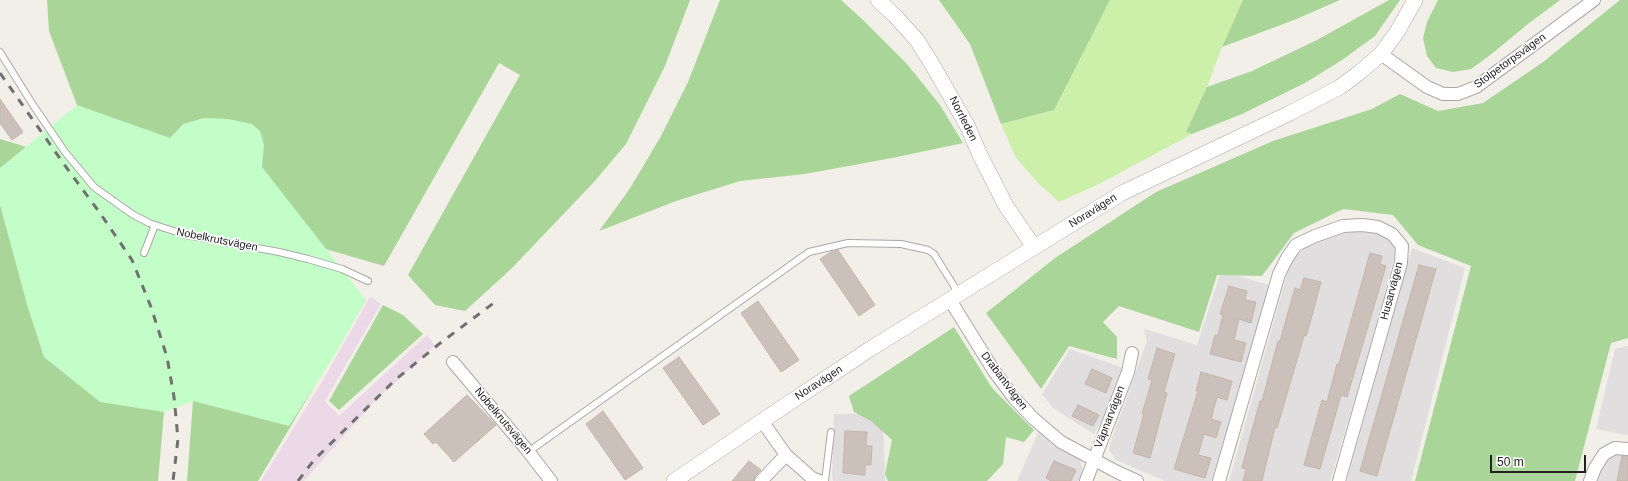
<!DOCTYPE html>
<html>
<head>
<meta charset="utf-8">
<style>
	body { margin:0 }
	#map { position:relative; width:1628px; height:481px; overflow:hidden; background:#f2efe8; font-family:Helvetica,sans-serif }
	canvas { display:block }
	.scale { position:absolute; left:1490px; top:455px; width:96px; height:18px; box-sizing:border-box; border:2px solid #222; border-top:0; padding-left:5px; font-size:12px; line-height:14px; white-space:nowrap; color:#222; -webkit-text-stroke:3px #fff; paint-order:stroke }
</style>
</head>
<body>
<div id="map">
<canvas width="1628" height="481"></canvas>
<div class="scale">50 m</div>
</div>
<script>
const ctx = document.querySelector('canvas').getContext('2d');
ctx.lineJoin = 'round';
function fill(path, color) {
  ctx.fillStyle = color;
  ctx.fill(path, 'evenodd');
}
function shape(rows) {
  const path = new Path2D();
  for (const r of rows) {
    path.moveTo(r[0], r[1]);
    for (let i = 2; i < r.length; i += 2) path.lineTo(r[i], r[i + 1]);
  }
  return path;
}
function trace(path, color, width, dash) {
  ctx.strokeStyle = color;
  ctx.lineWidth = width;
  ctx.lineCap = dash ? 'butt' : 'round';
  ctx.setLineDash(dash || []);
  ctx.stroke(path);
}
function label(font, color, halo, rows, align = 'center') {
  ctx.font = font + ' Helvetica,sans-serif';
  ctx.lineWidth = 3.5;
  ctx.setLineDash([]);
  ctx.textBaseline = 'middle';
  ctx.strokeStyle = halo;
  ctx.fillStyle = color;
  for (const [text, x, y, turn = 0] of rows) {
    ctx.save();
    ctx.translate(x, y);
    ctx.rotate((+turn || 0) * Math.PI / 180);
    ctx.textAlign = isNaN(turn) ? turn : align;
    if (halo) ctx.strokeText(text, 0, 0);
    ctx.fillText(text, 0, 0);
    ctx.restore();
  }
}
fill(shape([
	[1346,230,1379,232,1394,243,1395,254,1367,358,1330,481,1229,481,1288,271,1297,255,1309,244],
	[1412,248,1465,268,1411,481,1347,481],
	[1221,271,1269,285,1264,306,1233,415,1211,481,1165,481,1116,460,1109,450,1111,441,1147,341,1144,329,1197,345],
	[1628,346,1628,435,1596,429,1615,349],
	[1070,349,1123,368,1106,413,1094,434,1053,408,1042,394],
	[834,414,883,414,885,481,833,481,832,476],
	[1039,431,1080,459,1083,471,1078,481,1017,481],
	[1618,450,1628,452,1628,481,1596,481,1602,461]
]), '#e0dede');
fill(shape([
	[370,297,381,304,325,401,339,416,427,335,435,346,373,403,304,481,261,481,323,380]
]), '#ecd9e8');
fill(shape([
	[1110,0,1243,0,1222,47,1207,87,1186,132,1192,134,1099,184,1059,202,1039,184,1016,158,1001,124,1054,110]
]), '#ccf0aa');
fill(shape([
	[47,0,690,0,665,66,626,144,594,182,511,269,465,311,435,305,408,275,520,75,499,63,384,266,236,223,127,176,77,105,49,31],
	[720,0,841,0,862,19,907,64,940,105,963,143,892,158,805,174,740,181,676,201,599,231,629,190,661,136,688,82],
	[939,0,1110,0,1054,110,1001,124,970,44],
	[1243,0,1340,0,1294,20,1222,47],
	[1389,0,1400,0,1375,36,1342,60,1305,83,1242,114,1192,134,1186,132,1207,87,1252,71,1317,40],
	[1438,0,1560,0,1528,24,1489,56,1471,69,1453,72,1436,68,1427,56,1423,38,1427,22],
	[1620,0,1628,0,1628,338,1611,343,1575,481,1415,481,1471,266,1418,245,1393,215,1343,209,1294,233,1262,276,1217,275,1199,332,1119,306,1103,322,1117,337,1117,359,1069,346,1041,389,986,313,1055,258,1156,192,1273,141,1372,109,1400,94,1438,111,1483,103,1543,62],
	[0,139,43,152,144,338,164,412,158,481,0,481],
	[308,271,366,300,258,481,187,481,193,401],
	[383,305,403,315,423,334,339,410,329,401],
	[954,327,992,388,1034,430,1024,442,1006,437,1003,464,987,481,888,481,885,474,892,440,871,421,854,412,849,396]
]), '#aad599');
fill(shape([
	[77,105,170,138,183,124,204,118,228,119,252,124,260,131,264,145,262,167,366,300,334,356,289,426,193,401,164,412,100,402,44,357,28,308,0,205,0,168]
]), '#c3fec8');
const building = shape([
	[0,99,23,132,12,140,0,123,0,99],
	[838,250,875,305,859,316,820,259,831,252,838,250],
	[1370,253,1382,256,1380,264,1386,266,1347,397,1341,395,1320,469,1304,465,1322,400,1327,402,1337,364,1339,364,1370,253],
	[1419,265,1436,269,1377,476,1360,471,1419,265],
	[1304,278,1321,282,1312,316,1306,336,1304,335,1302,343,1277,428,1275,427,1262,481,1243,481,1246,469,1242,468,1249,441,1260,401,1262,401,1278,341,1280,341,1295,288,1300,290,1304,278],
	[1229,286,1247,291,1245,300,1256,302,1251,323,1239,319,1234,340,1246,343,1241,362,1210,354,1215,335,1218,335,1223,315,1220,314,1229,286],
	[758,301,799,360,781,372,741,313,758,301],
	[1157,348,1175,354,1164,392,1167,393,1150,458,1133,453,1144,414,1142,414,1152,380,1148,379,1157,348],
	[679,357,720,414,703,425,663,368,679,357],
	[1092,369,1112,378,1106,393,1085,384,1092,369],
	[1201,372,1232,381,1227,400,1217,397,1211,419,1221,422,1216,438,1204,434,1198,455,1211,458,1205,478,1174,469,1198,391,1196,391,1201,372],
	[467,395,496,425,454,462,436,442,433,444,424,434,467,395],
	[1078,405,1099,415,1093,426,1072,416,1078,405],
	[603,411,643,468,625,480,586,424,603,411],
	[845,431,867,432,866,446,872,446,871,465,865,465,865,475,843,473,845,431],
	[1622,456,1628,456,1628,481,1617,481,1622,456],
	[749,461,761,470,755,476,754,481,732,481,749,461],
	[1054,461,1076,470,1071,481,1051,481,1046,478,1054,461]
]);
fill(building, '#cbc1ba');
trace(building, '#c6b5a8', 1);
const service = shape([
	[0,52,33,105,65,152,94,187,132,214,149,223,186,235,279,252,308,259,342,269,368,281],
	[144,253,155,225],
	[528,452,809,252,848,243,901,244,928,250,934,254,959,294],
	[825,481,831,432]
]);
const minor = shape([
	[1381,54,1427,87,1443,94,1458,94,1476,87,1594,0],
	[950,300,994,371,1014,398,1034,419,1061,442,1119,473,1137,481],
	[453,362,527,450,551,481],
	[762,421,786,455,812,478,820,481],
	[761,481,786,455],
	[1086,481,1128,372,1132,353],
	[1219,481,1279,274,1287,258,1296,245,1315,236,1343,226,1362,225,1378,227,1392,234,1402,246,1401,263,1339,481],
	[1590,481,1595,468,1604,454,1615,448,1628,449]
]);
const tertiary = shape([
	[878,0,895,16,917,40,933,66,967,125,980,155,1006,206,1034,247],
	[674,481,762,421,870,349,1122,193,1290,113,1340,87,1360,72,1381,54,1397,32,1415,0]
]);
trace(service, '#a9a9a9', 8);
trace(minor, '#a9a9a9', 14);
trace(tertiary, '#a9a9a9', 16);
trace(service, '#fff', 6);
trace(minor, '#fff', 12);
trace(tertiary, '#fff', 15);
trace(shape([
	[0,73,66,167,100,213,132,260,151,307,167,357,174,397,178,439,173,481],
	[298,481,314,460,395,380,439,344,499,299]
]), '#707070', 3, [8, 8]);
label('11px', '#222', '#fff', [
	["Stolpetorpsvägen",1510,61,-36],
	["Norrleden",963,119,63],
	["Noravägen",1093,211,-32],
	["Nobelkrutsvägen",217,240,11],
	["Husarvägen",1392,291,-75],
	["Drabantvägen",1004,381,53],
	["Noravägen",819,383,-33],
	["Väpnarvägen",1110,417,-69],
	["Nobelkrutsvägen",503,421,50]
]);
</script>
</body>
</html>
